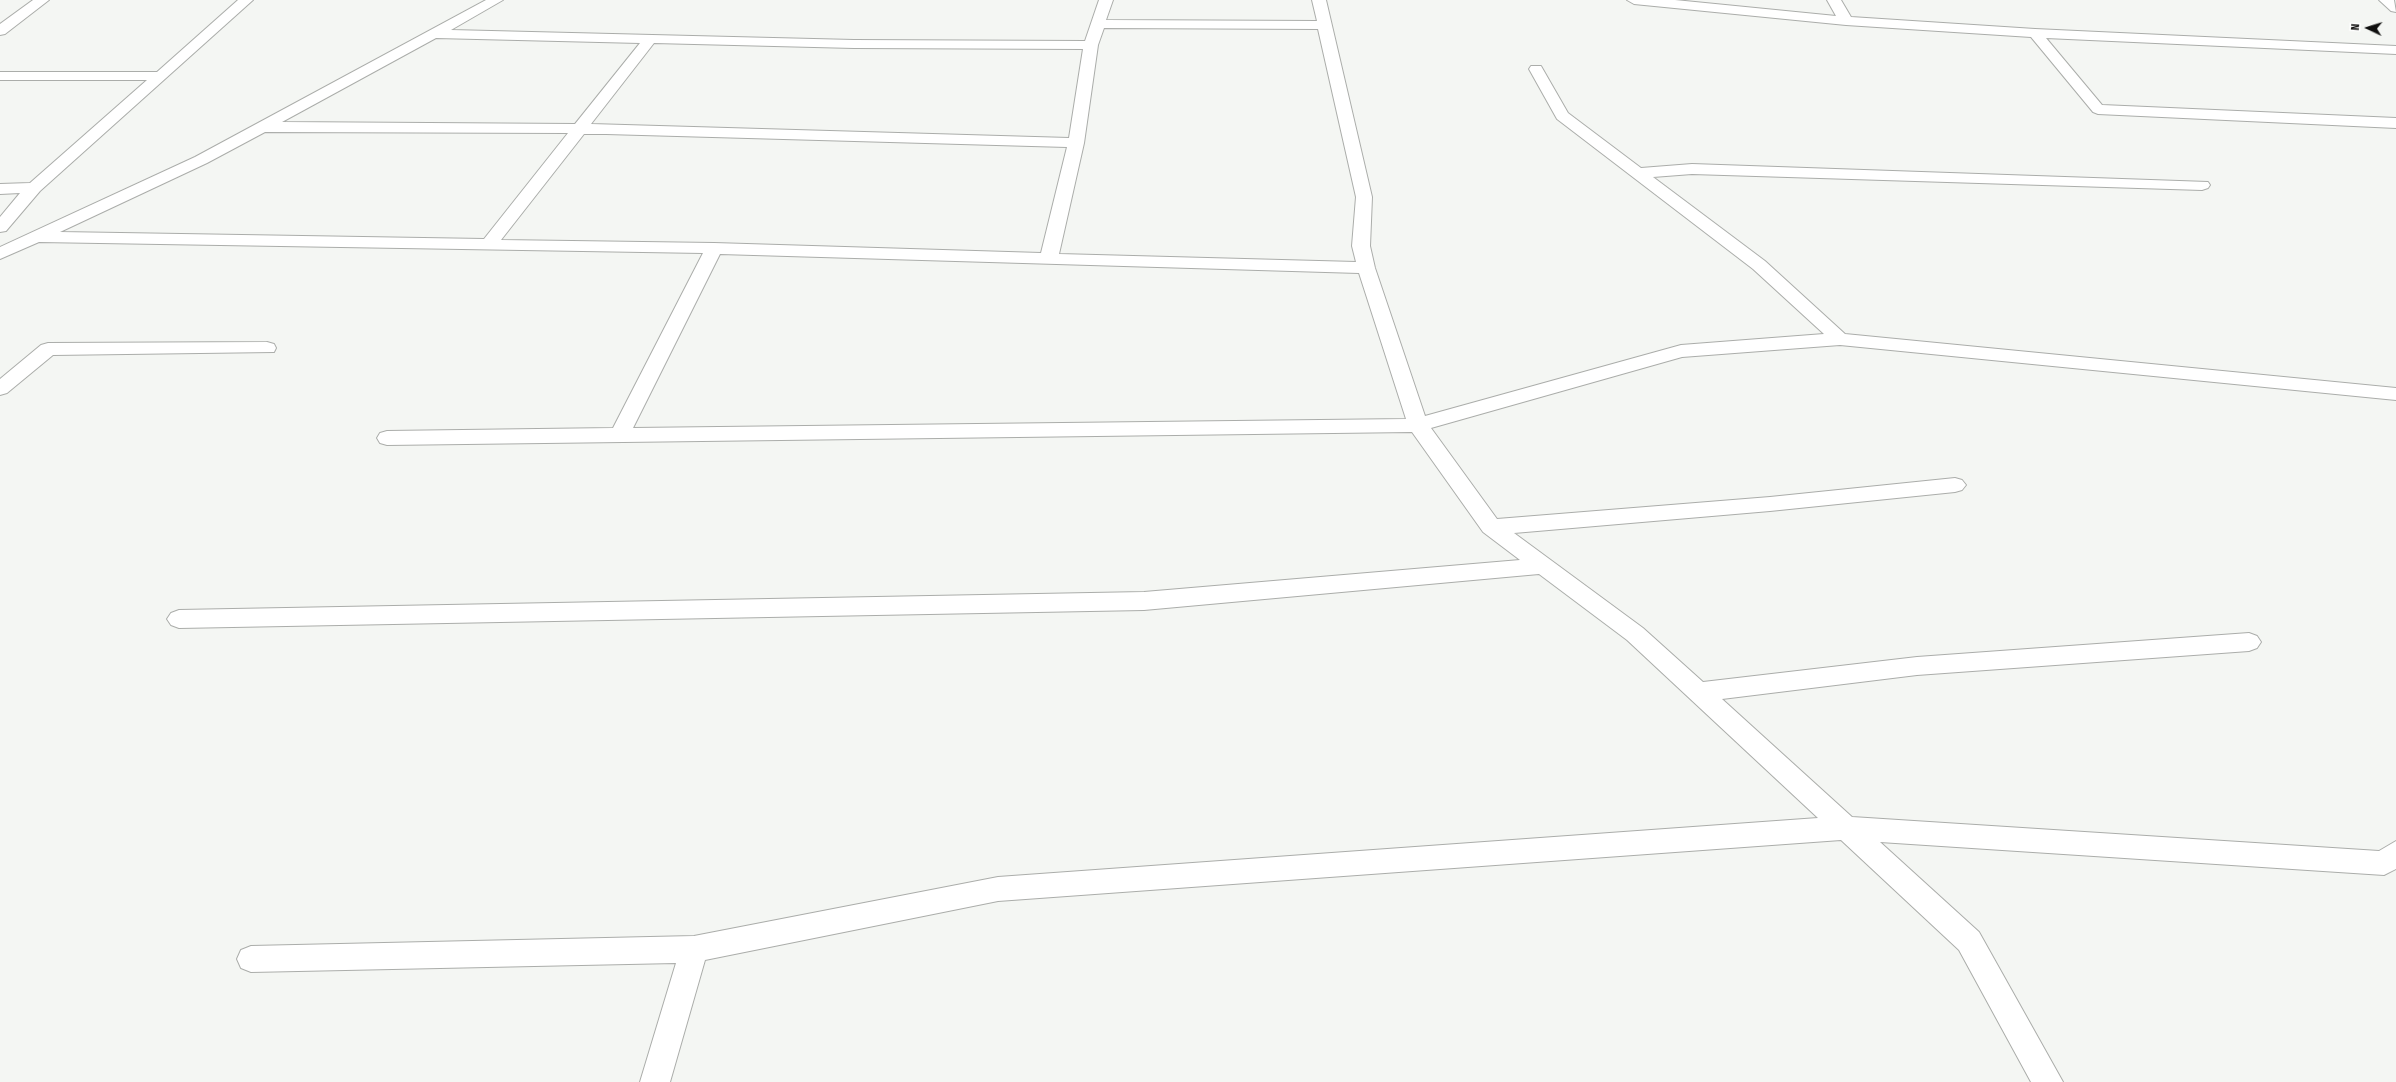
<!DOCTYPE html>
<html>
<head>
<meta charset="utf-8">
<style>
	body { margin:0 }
	#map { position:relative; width:2396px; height:1082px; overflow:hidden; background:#f4f6f3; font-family:"Fira Sans Condensed",sans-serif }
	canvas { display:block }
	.north { position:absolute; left:2348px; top:8px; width:40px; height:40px; -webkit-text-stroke:3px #fff; paint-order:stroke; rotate:274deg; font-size:11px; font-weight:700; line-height:16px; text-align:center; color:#0f0f0e }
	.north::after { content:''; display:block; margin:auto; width:14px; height:18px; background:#0f0f0e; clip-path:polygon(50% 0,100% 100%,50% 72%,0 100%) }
</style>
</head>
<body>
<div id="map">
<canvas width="2396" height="1082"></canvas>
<div class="north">N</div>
</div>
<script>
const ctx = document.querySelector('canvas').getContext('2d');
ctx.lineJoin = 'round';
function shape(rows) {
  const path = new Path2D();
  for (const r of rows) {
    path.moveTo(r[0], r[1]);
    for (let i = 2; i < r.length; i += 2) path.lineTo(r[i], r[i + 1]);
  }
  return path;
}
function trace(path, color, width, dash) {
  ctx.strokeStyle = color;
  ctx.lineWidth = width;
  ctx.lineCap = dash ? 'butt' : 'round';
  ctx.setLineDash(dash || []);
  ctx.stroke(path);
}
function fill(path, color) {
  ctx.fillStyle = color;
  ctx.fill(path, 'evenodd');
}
const minor = shape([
	[33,0,49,0,5,34,0,35,0,24,33,0],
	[238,0,253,0,40,191,6,231,0,232,0,217,20,193,0,194,0,184,30,183,147,80,0,80,0,72,157,72,238,0],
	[486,0,503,0,451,30,854,40,1085,41,1099,0,1113,0,1106,20,1317,21,1312,0,1326,0,1372,197,1370,246,1375,268,1425,416,1681,345,1824,334,1753,269,1557,119,1529,69,1531,66,1541,66,1568,113,1641,168,1692,164,2208,182,2210,185,2208,188,2202,190,1692,174,1653,177,1765,261,1845,334,2396,388,2396,400,1840,345,1682,357,1431,428,1497,519,1770,497,1955,478,1962,480,1966,485,1962,490,1955,492,1770,511,1514,533,1643,628,1703,682,1917,657,2249,633,2257,636,2261,642,2257,648,2249,651,1917,675,1722,699,1852,817,2379,851,2396,841,2396,869,2384,875,1880,842,1979,932,2063,1082,2031,1082,1959,950,1841,840,998,901,705,960,670,1082,640,1082,676,963,251,972,241,968,237,959,241,950,251,946,694,936,998,877,1818,818,1627,640,1539,574,1144,610,179,628,171,625,167,619,171,613,179,610,1144,592,1520,560,1483,532,1412,432,387,445,380,443,377,438,380,433,387,431,613,428,703,253,39,242,0,259,0,247,195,157,486,0],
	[1104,28,1318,29,1356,197,1352,246,1356,262,1059,254,1084,143,1098,45,1104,28],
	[436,38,640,43,575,124,282,122,436,38],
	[654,43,854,48,1083,49,1069,138,591,124,654,43],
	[265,132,568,133,484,239,60,232,207,163,265,132],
	[584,134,606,134,1067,147,1041,253,714,243,501,240,584,134],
	[720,254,1359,273,1406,419,633,428,720,254],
	[1627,0,1675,0,1836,16,1827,0,1841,0,1851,17,2035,29,2396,46,2396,54,2046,38,2102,105,2396,118,2396,128,2098,114,2093,112,2031,37,1846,25,1634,4,1627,0],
	[2379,0,2394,0,2396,12,2391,11,2379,0],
	[267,342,274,344,276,348,274,352,53,355,7,393,0,395,0,379,41,345,48,343,267,342]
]);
trace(minor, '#abadaa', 2);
fill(minor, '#fff');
</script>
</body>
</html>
